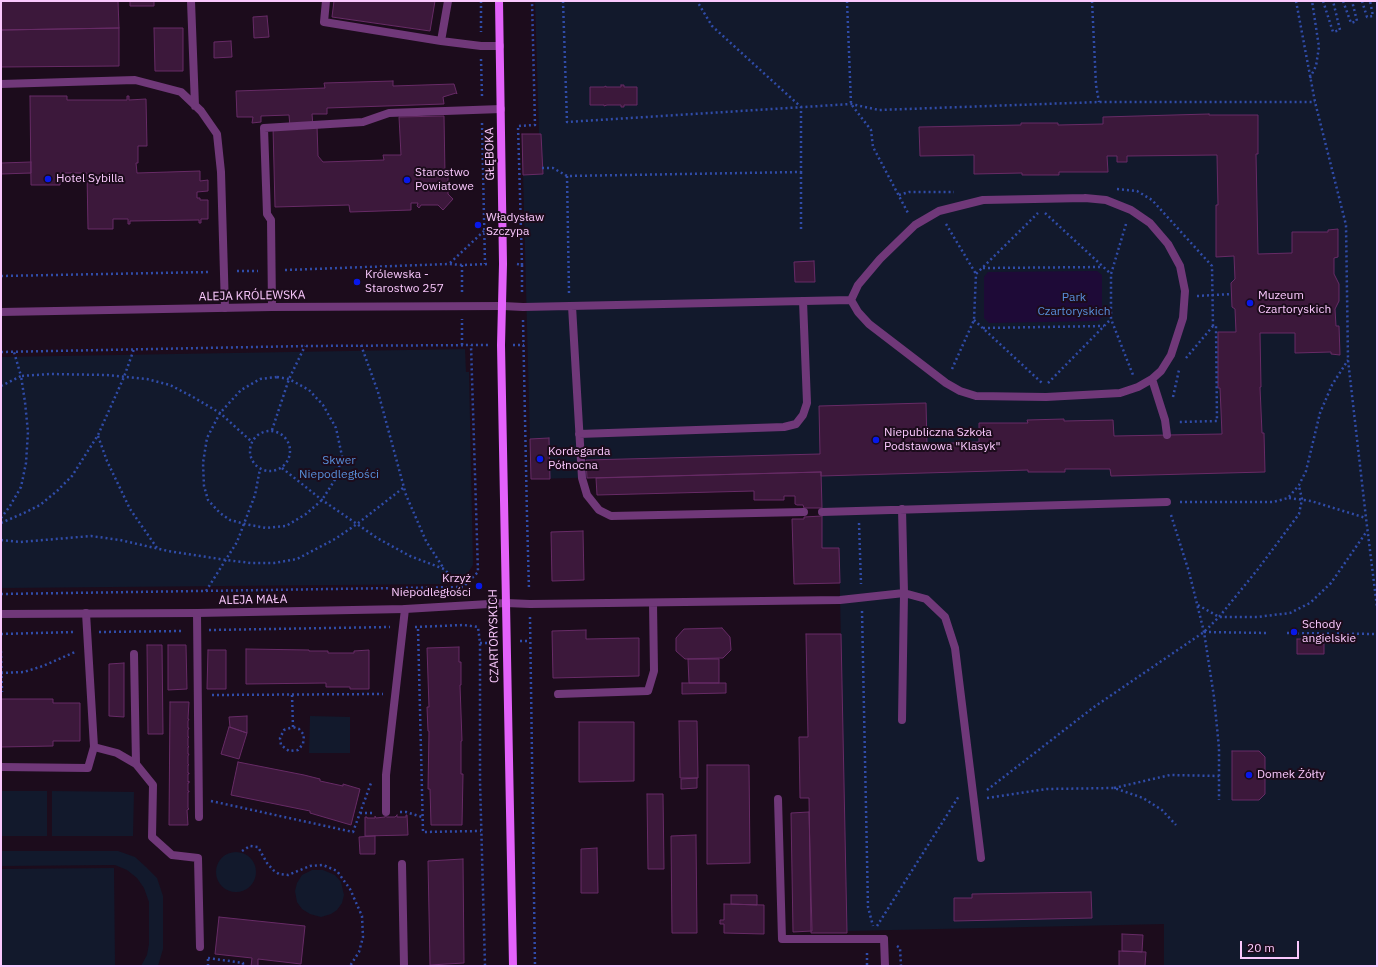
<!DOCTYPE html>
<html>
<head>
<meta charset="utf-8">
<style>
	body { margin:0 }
	#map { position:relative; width:1378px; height:967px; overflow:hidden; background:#1c0c1c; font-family:"IBM Plex Sans",sans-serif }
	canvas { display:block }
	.frame { position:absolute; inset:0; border:2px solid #fac8fd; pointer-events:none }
	.scale { position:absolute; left:1240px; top:941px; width:59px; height:18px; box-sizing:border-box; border:2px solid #fac8fd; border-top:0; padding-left:5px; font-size:12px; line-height:14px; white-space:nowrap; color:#fac8fd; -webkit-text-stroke:3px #1c0c1c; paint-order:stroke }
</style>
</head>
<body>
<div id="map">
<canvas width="1378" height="967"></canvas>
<div class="frame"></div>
<div class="scale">20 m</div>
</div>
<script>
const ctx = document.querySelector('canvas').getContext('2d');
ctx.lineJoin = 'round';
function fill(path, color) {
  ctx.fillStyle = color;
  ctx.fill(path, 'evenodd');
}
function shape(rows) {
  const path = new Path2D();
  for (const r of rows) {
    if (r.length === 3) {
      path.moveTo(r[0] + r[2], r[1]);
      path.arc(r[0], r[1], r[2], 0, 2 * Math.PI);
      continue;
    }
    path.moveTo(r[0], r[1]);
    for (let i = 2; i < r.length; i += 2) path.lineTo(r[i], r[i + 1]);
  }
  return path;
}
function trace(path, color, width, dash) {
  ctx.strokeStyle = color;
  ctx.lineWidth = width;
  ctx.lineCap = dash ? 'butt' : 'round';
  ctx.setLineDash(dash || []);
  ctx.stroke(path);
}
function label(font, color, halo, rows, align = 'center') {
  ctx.font = font + ' "IBM Plex Sans",sans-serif';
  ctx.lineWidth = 4;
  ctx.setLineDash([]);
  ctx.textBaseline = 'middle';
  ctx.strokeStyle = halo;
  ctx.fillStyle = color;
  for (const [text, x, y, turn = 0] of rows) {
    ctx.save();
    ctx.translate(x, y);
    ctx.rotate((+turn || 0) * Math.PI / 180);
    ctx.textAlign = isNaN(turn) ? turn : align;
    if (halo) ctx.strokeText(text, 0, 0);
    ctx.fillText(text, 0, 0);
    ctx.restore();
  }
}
fill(shape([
	[535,1,1377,1,1377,966,1164,966,1164,924,847,931,839,548,822,548,821,472,531,479,522,134,539,134],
	[465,349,466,372,469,372,473,565,466,576,449,584,1,588,1,357],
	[310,716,350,717,350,753,309,753],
	[1,791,47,791,47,836,1,836],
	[52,791,134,792,133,836,52,836],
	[1,851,118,851,135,857,146,867,157,878,163,896,163,949,158,966,141,966,147,955,149,944,149,902,144,888,137,878,127,870,115,865,1,866],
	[236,872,20],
	[114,868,115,966,1,966,1,869],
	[312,870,323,870,335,875,341,882,344,895,342,903,337,910,331,914,321,917,310,914,302,909,297,902,295,891,297,883,302,875]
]), '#12192c');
fill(shape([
	[1097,271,1102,275,1102,317,1098,321,989,323,984,318,984,277,988,272]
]), '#1e0a37');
const building = shape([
	[1,1,118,1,119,28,1,30,1,1],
	[130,1,154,1,154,6,130,6,130,1],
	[334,1,435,1,430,31,332,17,334,1],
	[267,16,269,37,254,38,253,17,267,16],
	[119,28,119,66,1,67,1,30,119,28],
	[154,28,183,28,183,71,155,71,154,28],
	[231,41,232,57,214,58,214,42,231,41],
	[393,81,393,86,454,84,457,94,456,93,443,97,444,104,327,108,327,114,312,114,313,126,317,126,318,156,323,162,384,160,383,155,401,155,399,117,444,116,445,175,448,173,450,175,448,177,448,194,453,199,443,210,438,205,421,205,419,208,417,206,418,203,411,203,411,210,350,212,349,205,275,207,273,127,290,127,289,115,261,116,261,122,252,123,253,117,237,117,236,91,325,88,324,83,393,81],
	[621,85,624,85,624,87,637,87,637,105,624,105,624,107,621,107,621,105,607,105,604,106,604,105,590,105,590,87,604,87,606,86,606,87,621,87,621,85],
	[30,96,67,96,67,100,127,100,127,96,129,96,129,100,146,99,147,146,138,146,138,163,136,163,137,173,200,171,200,181,208,180,208,191,197,192,197,198,200,198,200,200,208,200,208,219,201,219,201,223,199,223,199,220,130,221,130,224,128,224,128,219,113,219,113,229,88,229,87,173,60,173,60,185,31,185,30,96],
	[1209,114,1209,115,1258,115,1258,154,1256,154,1258,254,1292,253,1292,232,1328,232,1328,230,1338,229,1338,257,1334,258,1334,274,1339,284,1339,301,1335,309,1336,326,1339,326,1340,355,1331,354,1331,352,1295,353,1295,333,1260,333,1261,387,1260,387,1262,433,1264,433,1265,472,1111,476,1110,469,1065,469,1065,472,1028,472,1028,470,821,476,821,472,587,478,586,460,820,454,819,406,926,403,927,444,979,442,979,423,1028,423,1027,420,1064,419,1064,421,1113,420,1114,436,1222,434,1220,388,1218,388,1218,332,1236,332,1235,309,1232,307,1231,283,1235,279,1234,256,1216,257,1216,205,1218,205,1217,155,1127,156,1127,162,1117,162,1117,156,1107,156,1108,172,1059,172,1059,175,1022,175,1022,173,974,174,974,155,920,156,919,127,1021,125,1021,123,1058,123,1058,125,1103,124,1103,117,1209,114],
	[522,134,541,134,543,174,523,175,522,134],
	[31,162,31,173,1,174,1,163,31,162],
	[814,261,815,282,795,282,794,262,814,261],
	[549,438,550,479,531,479,530,439,549,438],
	[821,472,822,508,804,508,803,505,797,505,795,504,795,496,784,496,784,500,754,500,754,491,597,495,596,478,821,472],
	[822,516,822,548,839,548,840,583,794,584,792,519,804,519,804,517,822,516],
	[583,531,584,580,552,581,551,532,583,531],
	[722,628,730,637,731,650,723,658,685,659,676,651,676,638,684,629,722,628],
	[586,630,586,639,639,638,639,676,553,678,552,631,586,630],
	[806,634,841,634,847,933,811,933,809,798,800,798,799,737,808,737,806,634],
	[1297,639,1324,639,1324,654,1297,654,1297,639],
	[147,645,162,645,163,734,148,734,147,645],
	[168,645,186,645,187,689,168,690,168,645],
	[459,647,459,662,461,662,461,685,460,685,462,741,461,741,461,774,463,774,462,825,431,825,430,789,428,789,429,731,428,731,427,707,429,707,427,648,459,647],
	[246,649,309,650,309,651,328,651,328,653,354,653,354,651,369,650,369,689,350,689,350,687,326,687,326,683,246,684,246,649],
	[208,650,226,650,226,689,207,689,208,650],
	[688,659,719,659,719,683,689,683,688,659],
	[124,663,124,717,109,716,109,664,124,663],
	[682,683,726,683,726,693,682,694,682,683],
	[1,699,53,699,53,703,80,703,80,741,53,741,53,746,1,747,1,699],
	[170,702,189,702,188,719,189,719,188,721,188,728,189,728,188,730,188,737,189,737,188,738,188,746,189,747,188,747,188,754,189,754,188,756,188,764,189,765,188,765,188,773,189,773,189,774,188,774,188,782,189,781,189,783,188,783,188,791,189,791,189,792,188,792,188,808,189,809,187,810,188,825,169,825,170,702],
	[247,716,247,733,230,727,229,717,247,716],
	[679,721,697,721,698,778,680,778,679,721],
	[579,722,634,722,634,781,579,782,579,722],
	[229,727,247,733,239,759,221,754,229,727],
	[1232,751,1259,751,1265,757,1265,794,1259,800,1232,800,1232,751],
	[238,762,304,775,320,779,320,781,343,786,343,784,360,789,351,825,310,813,310,811,231,795,238,762],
	[707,765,749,765,750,863,707,864,707,765],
	[697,778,697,788,681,789,681,779,697,778],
	[647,794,663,794,664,869,648,869,647,794],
	[809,812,812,931,793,932,791,813,809,812],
	[397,815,397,817,406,817,406,815,407,815,408,835,365,836,365,817,367,817,367,818,375,818,375,816,376,818,385,817,385,816,387,817,395,817,397,815],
	[696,835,697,933,672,933,671,836,696,835],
	[375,836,375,854,360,854,359,837,375,836],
	[597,848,598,893,581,893,581,849,597,848],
	[463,859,464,963,430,965,428,861,463,859],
	[1091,892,1092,918,954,921,954,898,972,898,972,894,1091,892],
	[731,895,757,895,757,905,731,904,731,895],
	[724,904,764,905,764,934,724,933,724,924,720,924,720,920,724,920,724,904],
	[219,917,305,926,301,964,258,959,258,966,251,966,252,958,215,954,219,917],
	[1122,934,1143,935,1142,952,1122,951,1122,934],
	[1119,951,1146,952,1145,966,1119,966,1119,951]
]);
fill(building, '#3c183b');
trace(building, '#672b66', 1);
trace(shape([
	[481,1,481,32],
	[563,1,567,122,851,104,879,110,1099,102,1315,102],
	[847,1,851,104,871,130,873,147,908,213],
	[1092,1,1096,85,1099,102],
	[1296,1,1315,102,1346,225,1348,360,1366,518,1377,607],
	[1323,1,1333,32,1340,30,1333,1],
	[1343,1,1351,23,1357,21,1352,1],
	[1362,1,1367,17,1373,16,1370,1],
	[481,59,482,96],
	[1310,78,1316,66,1319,47,1312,1],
	[482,123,485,264],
	[542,168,553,168,567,176],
	[1117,189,1137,191,1152,200,1212,266,1213,326,1216,326,1217,421,1178,422],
	[899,195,909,192,954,192],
	[1045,213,1111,274],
	[946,224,976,274],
	[1126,224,1111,274,1111,319,1133,375],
	[801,229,801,172],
	[450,263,484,231],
	[517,264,522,265,522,295],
	[522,265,518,126,535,125,532,1],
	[983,268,1103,267],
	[285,270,449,264,462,265],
	[237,271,258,271],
	[1,276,210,272],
	[462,292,462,265,490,264],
	[569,293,567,176,801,172,801,107,712,26,697,1],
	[1197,296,1232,294],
	[523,320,527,516,529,590],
	[974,320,1042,383],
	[983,328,1104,326],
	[361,345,378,392,406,495,426,541,444,569],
	[462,345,462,319],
	[513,345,524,345],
	[1,352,305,346,488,345],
	[1186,358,1213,326],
	[952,369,974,320,976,274,1038,213],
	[277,377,289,379,309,390,323,405,336,428,342,456,336,478,322,500,306,514,286,526,266,528,245,524,230,520,220,513,208,500,204,486,203,463,207,438,220,413,241,390,260,379,277,377],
	[1048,383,1111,319],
	[1,386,21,376,14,352],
	[1173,397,1179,370],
	[272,430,289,379,305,346],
	[270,451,20],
	[98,436,107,461,130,509,157,548],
	[282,468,322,500,357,524,377,538,410,556,444,569,462,587],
	[1289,498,1311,501,1366,518],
	[1180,502,1273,502,1288,498,1299,485,1306,471,1320,413,1332,385,1348,360],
	[1171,515,1189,572,1204,632,1214,697,1219,748,1219,800],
	[1,518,10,506,21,487,26,463,28,432,25,402,21,376,50,374,107,375,147,379,170,385,193,397,220,413,252,442],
	[1,523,24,513,40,505,57,491,72,476,98,435,124,377,134,349],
	[859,523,861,584],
	[1,540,20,542,91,536,120,540,168,551,226,560,251,563,274,563,297,559,335,539,357,524,403,488],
	[206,591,237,542,255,495,260,469],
	[1,594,463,587,478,572,471,345],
	[1198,605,1219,617,1257,617,1290,613,1310,603,1331,583,1367,531],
	[862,611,868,907,873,926],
	[530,617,535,966],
	[415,627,464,625,478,627,480,643,480,781,485,966],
	[418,629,423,832,481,831],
	[209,630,390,627],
	[99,632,184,631],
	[1204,632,1268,633],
	[1287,633,1377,634],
	[1,634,74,632],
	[520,641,529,641],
	[480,643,493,643],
	[1,651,2,692],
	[1,673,24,672,43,666,75,652],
	[212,695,383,694],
	[292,695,293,727,284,730,280,738,281,745,289,751,298,750,303,744,304,735,299,729,293,727],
	[1114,788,1170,775,1219,776],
	[987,790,1094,707,1204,632,1219,617,1258,569,1299,514,1302,499,1299,486],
	[987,798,1047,789,1114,788,1143,798,1162,810,1176,825],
	[211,801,353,832,371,783],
	[400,812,406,812,422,817],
	[360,813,373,813],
	[242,851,250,846,258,847,267,863,273,870,279,874,288,875,310,866,323,865,337,871,350,889,362,916,363,937,359,952,350,966],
	[877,926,959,796],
	[897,946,900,948,901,966],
	[867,953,867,966],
	[208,958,243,963,243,966],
	[208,966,208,959]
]), '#304ca9', 2.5, [2, 3]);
trace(shape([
	[191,1,195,106],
	[326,1,324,22,441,41],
	[448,1,441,41,481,46,500,46],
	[1,84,135,80,181,92,201,111,217,134,221,172,225,308],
	[1085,198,1106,200,1131,210,1150,223,1168,244,1180,266,1185,291,1183,318,1171,355,1161,371,1152,379,1138,387,1120,393,1046,397,976,396,960,391,946,383,869,324,858,312,851,300,858,285,880,259,915,225,939,211,983,200,1085,198],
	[503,306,523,307,851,300],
	[572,306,582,478,587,495,599,510,611,516,804,512],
	[272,307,271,220,267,214,264,128,363,122,389,113,501,109],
	[1152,379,1165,420,1167,435],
	[579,434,784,427,796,424,803,415,807,403,803,301],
	[822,512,1167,502],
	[506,603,530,604,840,600,904,593,926,599,945,617,955,648,981,858],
	[86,613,94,747,117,753,136,764,153,785,152,837,172,855,198,858,200,947],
	[197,613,199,817],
	[134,654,136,764],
	[558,694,648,691,654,671,653,603],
	[902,720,904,593,902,509],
	[1,767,88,768,94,747],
	[778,799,782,939,884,939],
	[386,812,386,775,405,609],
	[402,864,404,966]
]), '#703879', 8);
trace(shape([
	[1,312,272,307,503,306],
	[1,614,197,613,405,609,506,603],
	[884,939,885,966]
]), '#703879', 8);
trace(shape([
	[499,1,503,264,501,345,513,966]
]), '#e362fa', 8);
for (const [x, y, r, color] of [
	[48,179,4,"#0718ea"],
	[407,180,4,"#0718ea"],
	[478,225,4,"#0718ea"],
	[357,282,4,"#0718ea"],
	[1250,303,4,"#0718ea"],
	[876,440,4,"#0718ea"],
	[540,459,4,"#0718ea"],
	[479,586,4,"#0718ea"],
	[1294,632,4,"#0718ea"],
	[1249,775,4,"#0718ea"]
]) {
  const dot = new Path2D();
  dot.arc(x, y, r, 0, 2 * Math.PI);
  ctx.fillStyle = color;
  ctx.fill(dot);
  trace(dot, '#1c0c1c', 1.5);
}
label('12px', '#fac8fd', '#1c0c1c', [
	["GŁĘBOKA",490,154,-91],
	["ALEJA KRÓLEWSKA",252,296,-1],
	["ALEJA MAŁA",253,600,-1],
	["CZARTORYSKICH",494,636,-91]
]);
label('12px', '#fac8fd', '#1c0c1c', [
	["Starostwo",415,173],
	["Powiatowe",415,187],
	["Hotel Sybilla",56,179],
	["Władysław",486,218],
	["Szczypa",486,232],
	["Królewska -",365,275],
	["Starostwo 257",365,289],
	["Muzeum",1258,296],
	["Czartoryskich",1258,310],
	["Niepubliczna Szkoła",884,433],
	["Podstawowa \"Klasyk\"",884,447],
	["Kordegarda",548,452],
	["Północna",548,466],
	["Krzyż",471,579,"right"],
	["Niepodległości",471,593,"right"],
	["Schody",1302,625],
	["angielskie",1302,639],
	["Domek Żółty",1257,775]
], 'left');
label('12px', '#588fda', '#1c0c1c', [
	["Park",1074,298],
	["Czartoryskich",1074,312],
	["Skwer",339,461],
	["Niepodległości",339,475]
]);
</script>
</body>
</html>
